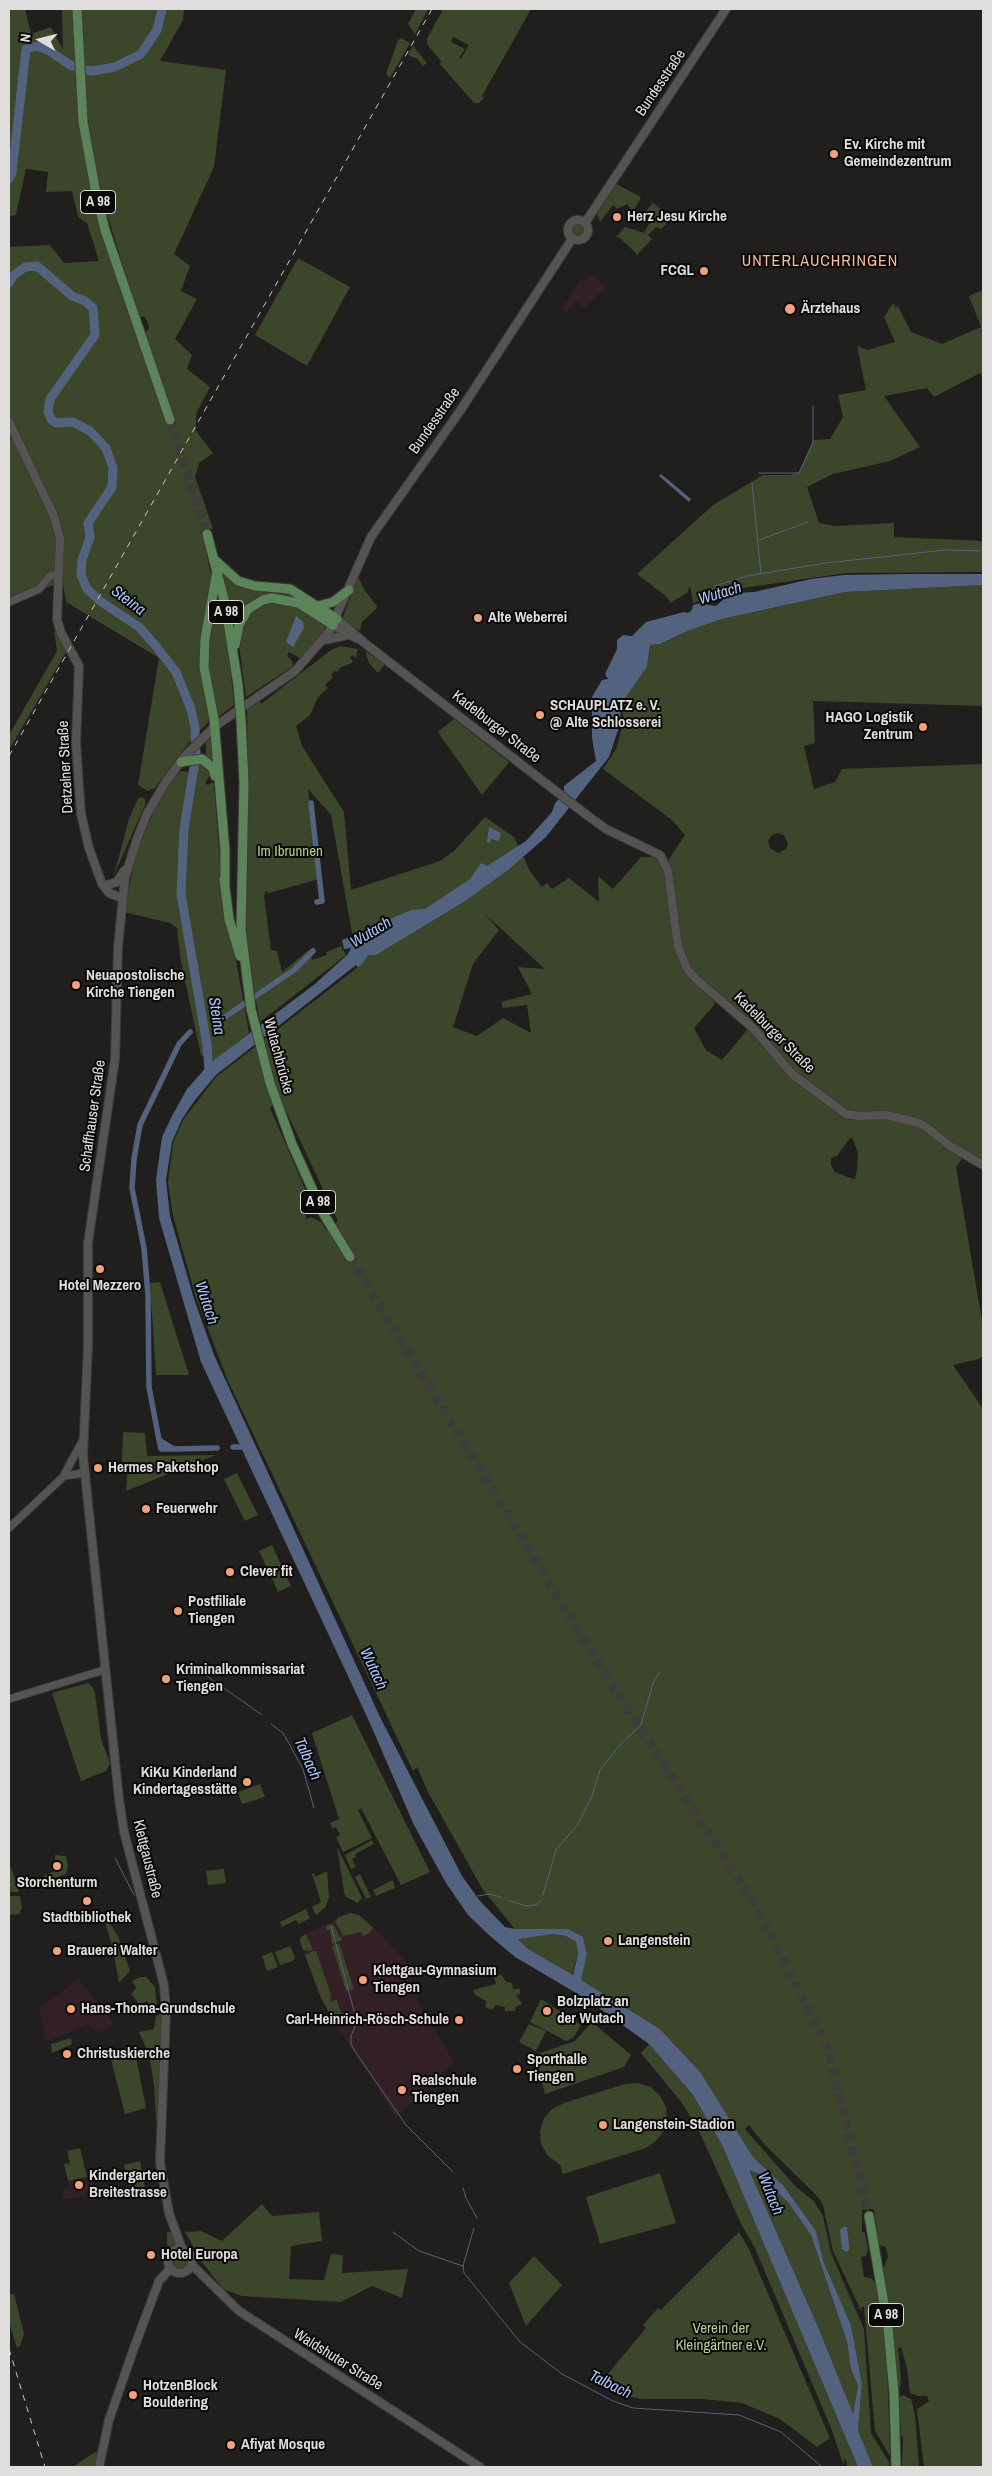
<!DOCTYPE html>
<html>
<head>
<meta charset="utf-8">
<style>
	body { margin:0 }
	#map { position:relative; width:992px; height:2476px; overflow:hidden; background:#211f1d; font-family:"Archivo Narrow",sans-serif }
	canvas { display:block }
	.frame { position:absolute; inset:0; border:10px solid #e0dedd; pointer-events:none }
	.north { position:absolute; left:15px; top:15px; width:50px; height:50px; -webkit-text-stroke:4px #0a0908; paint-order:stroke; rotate:278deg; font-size:14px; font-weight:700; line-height:20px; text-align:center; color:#e0dedd }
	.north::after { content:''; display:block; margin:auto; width:18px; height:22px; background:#e0dedd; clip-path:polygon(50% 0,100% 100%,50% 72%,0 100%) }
</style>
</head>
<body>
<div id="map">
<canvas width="992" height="2476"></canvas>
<div class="frame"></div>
<div class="north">N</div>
</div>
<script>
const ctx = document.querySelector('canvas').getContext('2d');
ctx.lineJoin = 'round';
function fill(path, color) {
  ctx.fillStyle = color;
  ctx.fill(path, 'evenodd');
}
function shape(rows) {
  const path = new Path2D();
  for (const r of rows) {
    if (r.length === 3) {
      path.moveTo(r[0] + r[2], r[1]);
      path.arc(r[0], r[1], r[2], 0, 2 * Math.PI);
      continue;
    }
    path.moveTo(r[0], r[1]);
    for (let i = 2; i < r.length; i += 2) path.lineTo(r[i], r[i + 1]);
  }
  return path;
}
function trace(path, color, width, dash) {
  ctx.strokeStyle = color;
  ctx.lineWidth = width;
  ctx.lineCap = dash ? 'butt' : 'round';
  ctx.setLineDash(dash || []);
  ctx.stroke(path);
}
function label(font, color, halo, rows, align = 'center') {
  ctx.font = font + ' "Archivo Narrow",sans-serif';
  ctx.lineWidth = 4;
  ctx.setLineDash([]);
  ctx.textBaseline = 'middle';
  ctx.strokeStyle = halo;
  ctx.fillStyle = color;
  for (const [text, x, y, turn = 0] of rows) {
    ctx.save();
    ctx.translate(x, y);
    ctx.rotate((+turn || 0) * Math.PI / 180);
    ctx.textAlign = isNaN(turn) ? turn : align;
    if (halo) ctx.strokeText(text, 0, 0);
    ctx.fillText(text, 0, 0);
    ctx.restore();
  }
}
fill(shape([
	[590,274,606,287,584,308,576,301,566,313,562,309,580,280,584,281],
	[350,1913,359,1915,369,1923,406,1962,416,1999,454,2062,396,2117,332,2018,321,1998,300,1941,302,1936],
	[78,1978,114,2024,98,2033,89,2024,46,2042,39,2008,61,1993],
	[87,2177,90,2192,86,2193,86,2195,64,2200,62,2191,70,2189,68,2181]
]), '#332026');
fill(shape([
	[9,9,25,9,31,34,51,27,63,50,62,9,72,9,77,106,88,175,119,288,166,422,175,418,145,332,149,329,148,323,144,316,139,318,100,191,87,112,82,9,184,9,183,20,160,61,226,70,214,167,174,254,190,266,181,291,197,299,175,339,192,355,187,369,210,387,196,414,196,431,213,453,199,463,195,477,213,529,201,530,211,575,205,622,210,720,187,745,155,788,148,791,138,785,159,658,66,602,63,583,9,597,9,247,50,245,64,263,99,261,87,223,78,217,72,191,46,192,48,172,26,169,16,215,9,217],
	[416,9,428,9,415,34,408,24],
	[443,9,531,9,482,96,484,98,479,103,474,103,440,64,441,61,427,44,427,39],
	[453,37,469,45,461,59,459,58,465,49,451,42],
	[401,38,410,43,390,78,386,74,398,40],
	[413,46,427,63,423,66,417,59,408,55],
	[616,184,641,197,633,212,627,204,617,209,613,205,600,222,597,214],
	[653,203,672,218,661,229,656,227,648,235,652,239,634,258,637,254,620,238,616,237,625,227,644,233,652,219,645,212],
	[577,230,8],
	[298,258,350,287,307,366,255,335],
	[983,290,983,378,980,373,934,397,927,388,884,396,920,447,890,461,833,474,807,487,819,523,836,526,894,523,894,537,983,541,983,572,846,573,736,589,693,603,690,586,687,593,670,603,668,598,637,574,713,505,763,475,790,475,799,472,813,440,830,439,843,417,838,395,866,390,857,346,867,350,895,342,884,317,893,303,896,308,898,306,911,332,942,344,981,327,969,296],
	[223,573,288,591,307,601,281,595,266,597,234,627],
	[358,577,365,591,377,606,376,609,362,622,360,630,358,630,346,623,343,617],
	[983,585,983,706,813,701,815,743,804,746,814,789,835,782,842,769,983,764,983,1167,963,1157,956,1167,983,1327,983,1356,979,1359,953,1365,983,1409,983,2467,924,2467,917,2409,929,2401,927,2396,918,2396,910,2393,907,2368,901,2347,898,2348,901,2379,900,2388,897,2388,882,2272,888,2257,886,2247,878,2245,874,2209,862,2210,862,2232,865,2233,868,2250,866,2256,861,2257,864,2277,871,2278,876,2284,883,2328,887,2362,890,2456,875,2431,864,2307,861,2307,862,2313,833,2251,823,2205,817,2196,764,2144,749,2125,745,2129,796,2187,814,2201,823,2216,831,2253,864,2329,871,2433,889,2462,889,2467,873,2467,858,2430,862,2384,851,2325,824,2263,816,2231,783,2185,753,2157,701,2073,660,2029,580,1980,587,1955,568,1929,515,1929,483,1890,428,1792,417,1767,413,1771,228,1381,196,1298,173,1216,168,1182,173,1143,183,1120,216,1077,358,967,331,815,308,789,319,879,269,893,266,891,264,896,271,950,277,951,282,972,310,949,312,960,327,955,326,952,341,946,346,955,260,1022,249,964,244,911,248,791,247,709,260,701,261,704,331,650,340,646,358,649,356,658,352,655,350,658,353,661,352,663,341,667,337,672,335,671,331,675,333,677,325,685,328,688,318,697,310,715,296,726,302,746,344,812,351,890,440,861,454,851,485,817,514,837,530,871,542,887,547,883,552,889,569,878,599,902,598,876,613,889,641,857,655,857,663,868,685,835,672,820,603,769,616,749,624,721,621,704,647,667,650,645,660,644,690,630,722,619,845,592],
	[778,833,784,835,788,844,786,849,778,853,770,848,768,841,772,835],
	[485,914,545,969,518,967,532,994,501,1002,503,1008,527,1005,531,1033,503,1018,477,1036,453,1027,473,964,499,930],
	[708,983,753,1023,722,1060,706,1050,694,1028,715,1004],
	[279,1096,338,1221,328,1232,321,1222,311,1217,307,1219,301,1206,305,1204,308,1196,270,1108],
	[850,1138,853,1139,858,1153,857,1169,855,1179,853,1179,835,1172,831,1165,831,1158,837,1156],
	[216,593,218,593,228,646,234,705,218,717,208,667,209,645,215,612],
	[274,601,300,607,325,624,325,629,301,659,289,652,287,656,292,661,293,666,246,697,239,645,242,626,249,614,257,606],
	[54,630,66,652,9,750,9,735,57,651],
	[365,651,385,664,378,673,369,663],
	[454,719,509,762,482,795,438,732],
	[211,736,215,766,206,758,206,740],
	[198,762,207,766,211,774,205,783,208,785,213,782,214,785,223,904,235,955,249,1033,215,1060,201,1055,181,962,177,928,170,923,124,912,136,853,154,811,174,778,181,771,191,772,192,763],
	[141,797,145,799,145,805,114,875,129,819,138,799],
	[160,1282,189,1375,156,1375,150,1283],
	[123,1432,145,1433,147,1456,216,1455,126,1491,128,1464,122,1464],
	[237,1473,258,1515,245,1521,224,1479],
	[272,1545,291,1586,278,1592,259,1551],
	[88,1683,92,1686,95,1693,101,1739,110,1763,106,1771,81,1781,52,1693],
	[352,1715,430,1872,401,1885,361,1808,358,1810,372,1838,343,1852,336,1837,340,1835,336,1827,332,1828,330,1823,339,1819,312,1733],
	[260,1784,265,1797,242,1804,238,1792],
	[372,1840,374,1844,355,1854,356,1857,352,1859,356,1867,351,1869,345,1855],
	[337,1847,362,1898,358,1903,346,1897,344,1892],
	[55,1855,66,1856,68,1866,66,1874,46,1882,43,1876,62,1868,59,1860,55,1860],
	[9,1862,19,1892,9,1892],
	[224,1869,226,1883,208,1885,206,1871],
	[327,1871,329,1897,325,1908,316,1915,312,1907,321,1902,312,1874,314,1873,315,1877],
	[360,1874,371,1897,366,1899,355,1877],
	[393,1880,395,1888,376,1896,373,1890],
	[9,1896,20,1896,22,1908,19,1914,9,1915],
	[306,1909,310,1918,299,1924,296,1920,282,1927,280,1922],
	[350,1913,359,1915,373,1928,372,1930,366,1935,363,1936,361,1932,343,1936,335,1921,339,1917],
	[104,1919,107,1919,118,1936,130,1971,119,1983,113,1949],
	[333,1924,342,1940,332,1944,330,1930,327,1930,326,1926],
	[306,1934,313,1950,309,1951,303,1950,300,1941,301,1937],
	[553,1934,566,1936,576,1942,578,1954,572,1975,528,1949,517,1938],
	[339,1943,354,1989,346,1991,332,1946],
	[290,1946,295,1957,293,1961,280,1965,275,1952],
	[313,1951,316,1951,331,1995,330,2002,337,2000,341,2013,345,2013,346,2022,338,2025,332,2018,321,1998,305,1955],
	[272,1952,278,1967,267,1971,262,1956],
	[501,1974,506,1982,512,1983,513,1989,520,1989,520,1994,516,1995,522,2004,516,2007,515,2011,505,2011,505,2007,496,2005,492,2010,485,2007,486,2001,475,1995,473,1990,496,1984,494,1978],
	[140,1977,146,1977,155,1987,157,2005,155,2012,147,2001,140,2005,131,1994,136,1988,132,1981],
	[541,1999,581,2025,573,2038,566,2041,530,2022],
	[162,2013,159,2120,156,2120,154,2085,149,2054,139,2032,154,2029,156,2016],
	[592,2022,631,2055,624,2067,545,2094,534,2055,575,2041],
	[529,2024,546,2031,536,2051,519,2042],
	[71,2038,72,2044,52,2053,51,2044],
	[649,2044,693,2095,723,2147,858,2467,847,2467,846,2459,844,2460,844,2464,843,2463,831,2428,755,2248,742,2226,700,2133,682,2103,641,2053],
	[127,2052,136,2056,146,2108,125,2114,110,2056],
	[638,2083,651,2087,660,2096,666,2107,667,2120,663,2132,656,2141,646,2148,563,2174,560,2165,547,2155,541,2144,540,2131,544,2118,552,2109,564,2103,625,2084],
	[80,2148,87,2177,68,2181,64,2164,70,2163,67,2151],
	[140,2161,145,2187,130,2190,124,2165],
	[748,2169,764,2176,772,2188,788,2202,811,2235,847,2342,851,2369,858,2386,853,2415,819,2329],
	[660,2173,676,2223,600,2244,586,2197],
	[262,2204,272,2216,319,2212,322,2241,291,2246,289,2279,324,2280,331,2254,343,2255,342,2273,408,2269,402,2298,372,2286,341,2302,242,2296,223,2289,202,2262,185,2232,201,2231,222,2241],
	[167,2232,171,2232,177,2242,173,2248,167,2245],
	[739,2232,748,2247,830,2438,817,2447,780,2419,742,2403,703,2399,642,2399,626,2396,602,2381,646,2328,643,2325,658,2308,661,2310],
	[180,2262,8],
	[534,2256,562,2285,526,2326,509,2283],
	[14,2294,24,2334,20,2346,17,2348,9,2322,9,2295],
	[903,2395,911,2399,915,2415,919,2467,902,2467,903,2437,901,2436,899,2397],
	[95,2452,98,2453,96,2467,73,2467]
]), '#3b462a');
fill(shape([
	[661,474,691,499,689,502,659,476],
	[904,574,983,574,983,585,845,592,722,619,690,630,660,644,650,645,647,667,621,704,620,724,609,757,546,837,508,870,465,901,376,955,368,955,363,963,358,967,356,965,216,1075,195,1100,182,1119,172,1142,166,1180,170,1216,194,1299,214,1355,380,1717,462,1876,480,1901,505,1927,515,1929,568,1929,583,1937,587,1955,581,1980,660,2029,701,2073,753,2157,783,2185,816,2231,824,2263,851,2325,862,2384,858,2430,873,2467,858,2467,723,2147,693,2095,649,2044,588,2000,515,1957,490,1936,468,1915,446,1883,414,1825,369,1721,201,1362,159,1218,156,1180,162,1137,172,1116,187,1089,210,1063,315,984,348,954,351,948,344,949,342,940,411,910,425,909,470,879,481,863,487,866,526,841,552,812,555,803,564,794,564,786,596,761,592,738,592,713,589,702,602,680,608,679,605,674,617,649,617,640,623,635,632,636,646,622,684,612,688,613,692,610,693,605,705,602,708,605,716,606,727,596,737,593,754,592,811,579,844,575],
	[553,1934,566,1936,576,1942,578,1954,573,1975,528,1949,518,1939],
	[749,2170,764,2176,772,2188,788,2202,811,2235,847,2342,851,2369,858,2386,853,2414,819,2329],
	[296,616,303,622,304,628,293,647,286,642],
	[489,827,501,833,499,841,491,839,490,843,487,842],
	[843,2227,847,2227,849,2244,849,2250,846,2252,842,2249,840,2230]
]), '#53627e');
trace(shape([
	[759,473,799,473,813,443,813,406],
	[752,483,761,574],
	[759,540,808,522],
	[721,600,715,586,747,576,826,563,945,550,983,551],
	[194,1667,262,1715],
	[271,1724,283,1733,303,1769,314,1808],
	[115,1858,134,1895],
	[543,1895,556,1850,578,1824,592,1796,600,1770,620,1745,641,1725,653,1683,659,1673],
	[478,1896,489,1894,501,1897],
	[508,1900,526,1906,536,1905,541,1901],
	[331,1926,357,2022,351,2036,351,2044,354,2050,406,2125,453,2172],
	[463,2188,466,2198,477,2218],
	[474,2228,463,2266,464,2273,520,2342,562,2374,613,2401,633,2408,739,2415,781,2432,822,2467],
	[393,2232,419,2251,463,2266]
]), '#53627e', 1);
trace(shape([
	[311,803,322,901,317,902],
	[219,1021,294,970,313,951],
	[190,1032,179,1044,140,1125,134,1159,132,1188,144,1248,148,1295,149,1387,159,1440,174,1449,217,1448],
	[159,1440,161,1449,172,1449],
	[233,1447,248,1447]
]), '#53627e', 5.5);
trace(shape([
	[9,179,12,173,26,49,37,46,48,50,70,65,86,70,93,71,115,67,141,54,157,30,162,9],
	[9,283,13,276,25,267,37,266,72,296,85,301,93,308,95,335,50,399,48,412,51,419,56,423,73,422,90,431,106,448,113,468,112,487,88,523,90,537,82,560,81,575,87,589,100,601,139,627,155,645,176,672,191,709,195,728,196,754,184,829,181,894,207,1045,209,1071]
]), '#53627e', 9);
trace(shape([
	[170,420,207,534],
	[350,1257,605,1674,753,1902,826,2044,869,2216]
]), '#3e3c3a', 9, [9, 4.5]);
const tertiary = shape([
	[9,602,39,589,50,576,59,574],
	[64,1475,83,1440],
	[9,1528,64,1476,84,1473],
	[9,1699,104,1670]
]);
const secondary = shape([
	[578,230,10],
	[585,223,726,9],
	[9,422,54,516,60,539,57,620,61,633,79,666,76,743,81,814,89,848,102,884,109,893,122,898],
	[337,619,367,645,588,816,606,829,660,855,668,871,678,947,687,969,696,979,753,1028,792,1074,846,1114,860,1116,885,1115,915,1122,925,1126,950,1146,983,1165],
	[333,625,358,639],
	[324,640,348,635],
	[107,885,117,882,124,871],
	[180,2261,12],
	[182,2249,169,2213,160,2162,166,2011,164,1985,124,1832,119,1799,83,1455,88,1346,88,1243,115,1059,118,947,125,877,137,839,147,814,167,780,185,756,214,727,295,671,329,632,371,537,460,411,572,239],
	[192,2265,239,2311,480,2467],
	[99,2467,109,2420,134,2348,159,2281,170,2269]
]);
const trunk = shape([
	[77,9,83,122,96,193,105,230,170,420],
	[207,534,225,603,238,685],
	[215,560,238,581,255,586,290,589,337,619],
	[217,571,205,639,204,667,214,719,225,851,225,884],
	[318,606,333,602,349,590],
	[235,645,239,625,248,609,263,600,272,598,298,603,333,625],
	[241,720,244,783,241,930,251,1009,270,1083,292,1144,323,1213,350,1257],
	[181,762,202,759,213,768,215,776],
	[224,879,229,919,240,956],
	[869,2216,888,2327,894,2393,896,2467]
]);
trace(tertiary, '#3e3c3b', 9);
trace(secondary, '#3e3c3b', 10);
trace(trunk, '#3e3c3b', 11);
trace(tertiary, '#565452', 7);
trace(secondary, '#565452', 8);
trace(trunk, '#5b8458', 9);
trace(shape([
	[9,756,432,9],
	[9,2349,45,2467]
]), '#cbc9c8', 1, [6, 6]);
const trunkBridge = shape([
	[238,685,241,720]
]);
trace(trunkBridge, '#3e3c3b', 11, []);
trace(trunkBridge, '#5b8458', 9);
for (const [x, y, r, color] of [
	[834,154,5,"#f0a27a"],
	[617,217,5,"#f0a27a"],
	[704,271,5,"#f0a27a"],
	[790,309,6,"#f0a27a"],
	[478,618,5,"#f0a27a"],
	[540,715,5,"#f0a27a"],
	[923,727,5,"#f0a27a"],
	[76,985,5,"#f0a27a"],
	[100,1269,5,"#f0a27a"],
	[98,1468,5,"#f0a27a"],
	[146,1509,5,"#f0a27a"],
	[230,1572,5,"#f0a27a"],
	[178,1611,5,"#f0a27a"],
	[166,1679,5,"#f0a27a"],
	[247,1782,5,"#f0a27a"],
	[57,1866,5,"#f0a27a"],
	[87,1901,5,"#f0a27a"],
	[608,1941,5,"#f0a27a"],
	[57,1951,5,"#f0a27a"],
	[363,1980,5,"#f0a27a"],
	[71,2009,5,"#f0a27a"],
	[547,2011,5,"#f0a27a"],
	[459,2020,5,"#f0a27a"],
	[67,2054,5,"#f0a27a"],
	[517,2069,5,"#f0a27a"],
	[402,2090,5,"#f0a27a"],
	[603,2125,5,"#f0a27a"],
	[79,2185,5,"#f0a27a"],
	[151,2255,5,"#f0a27a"],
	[133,2395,5,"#f0a27a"],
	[231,2445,5,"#f0a27a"]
]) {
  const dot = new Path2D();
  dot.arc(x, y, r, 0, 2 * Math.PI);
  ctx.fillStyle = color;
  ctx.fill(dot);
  trace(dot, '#0a0908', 2);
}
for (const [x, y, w] of [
	[98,202,35],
	[226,612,35],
	[318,1202,35],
	[886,2315,35]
]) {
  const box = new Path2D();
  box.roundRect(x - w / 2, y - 11.5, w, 23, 4);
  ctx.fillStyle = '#0a0908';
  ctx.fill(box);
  trace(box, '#e0dedd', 1);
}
label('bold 14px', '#e0dedd', null, [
	["A 98",98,202],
	["A 98",226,612],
	["A 98",318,1202],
	["A 98",886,2315]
]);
label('15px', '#e0dedd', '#0a0908', [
	["Bundesstraße",661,83,-56],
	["Bundesstraße",435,421,-55],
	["Kadelburger Straße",496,727,38],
	["Detzelner Straße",66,767,-93],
	["Kadelburger Straße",774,1033,45],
	["Wutachbrücke",278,1056,75],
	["Schaffhauser Straße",93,1116,-82],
	["Klettgaustraße",147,1859,76],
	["Waldshuter Straße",338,2360,32]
]);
label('bold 15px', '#e0dedd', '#0a0908', [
	["Ev. Kirche mit",844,145],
	["Gemeindezentrum",844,162],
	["Herz Jesu Kirche",627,217],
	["FCGL",694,271,"right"],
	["Ärztehaus",801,309],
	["Alte Weberrei",488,618],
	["SCHAUPLATZ e. V.",550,706],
	["@ Alte Schlosserei",550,723],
	["HAGO Logistik",913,718,"right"],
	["Zentrum",913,735,"right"],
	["Neuapostolische",86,976],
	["Kirche Tiengen",86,993],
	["Hotel Mezzero",100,1286,"center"],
	["Hermes Paketshop",108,1468],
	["Feuerwehr",156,1509],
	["Clever fit",240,1572],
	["Postfiliale",188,1602],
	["Tiengen",188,1619],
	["Kriminalkommissariat",176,1670],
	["Tiengen",176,1687],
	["KiKu Kinderland",237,1773,"right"],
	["Kindertagesstätte",237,1790,"right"],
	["Storchenturm",57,1883,"center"],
	["Stadtbibliothek",87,1918,"center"],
	["Langenstein",618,1941],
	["Brauerei Walter",67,1951],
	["Klettgau-Gymnasium",373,1971],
	["Tiengen",373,1988],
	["Bolzplatz an",557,2002],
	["der Wutach",557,2019],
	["Hans-Thoma-Grundschule",81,2009],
	["Carl-Heinrich-Rösch-Schule",449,2020,"right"],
	["Christuskierche",77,2054],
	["Sporthalle",527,2060],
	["Tiengen",527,2077],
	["Realschule",412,2081],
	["Tiengen",412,2098],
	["Langenstein-Stadion",613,2125],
	["Kindergarten",89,2176],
	["Breitestrasse",89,2193],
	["Hotel Europa",161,2255],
	["HotzenBlock",143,2386],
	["Bouldering",143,2403],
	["Afiyat Mosque",241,2445]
], 'left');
label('15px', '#b7cd95', '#0a0908', [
	["Im Ibrunnen",290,852],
	["Verein der",721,2329],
	["Kleingärtner e.V.",721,2346]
]);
ctx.letterSpacing = '1px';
label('16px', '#f8bc9f', '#0a0908', [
	["UNTERLAUCHRINGEN",820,262]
]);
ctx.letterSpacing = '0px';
label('italic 16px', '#a8c4f7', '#0a0908', [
	["Wutach",720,594,-17],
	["Steina",128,601,37],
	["Wutach",371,933,-31],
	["Steina",216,1016,81],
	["Wutach",206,1303,72],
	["Wutach",373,1669,65],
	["Talbach",307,1759,66],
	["Wutach",770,2194,68],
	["Talbach",610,2385,26]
]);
</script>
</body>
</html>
